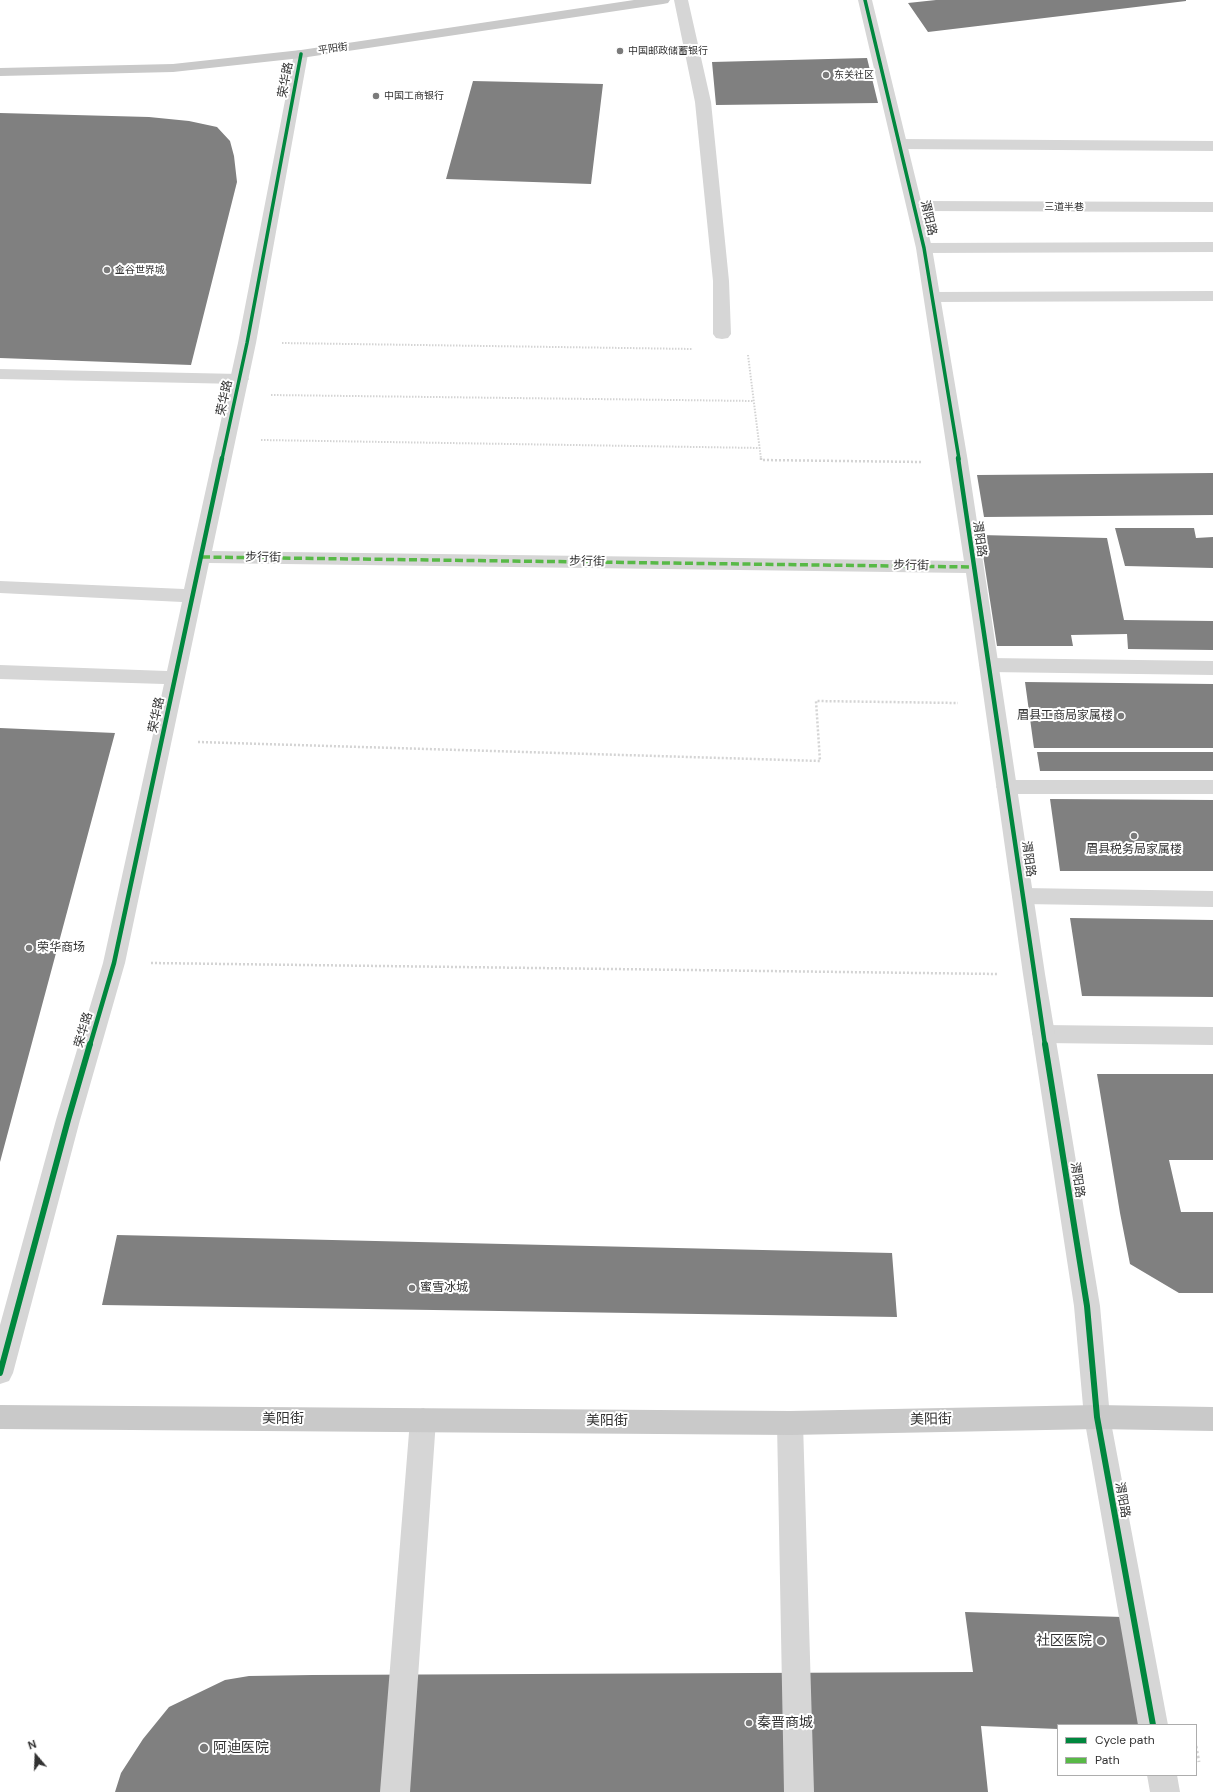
<!DOCTYPE html>
<html>
<head>
<meta charset="utf-8">
<style>
	body { margin:0 }
	#map { position:relative; width:1213px; height:1792px; overflow:hidden; background:#fff; font-family:"DM Sans",sans-serif }
	canvas { display:block }
	.legend { position:absolute; left:1057px; top:1724px; width:140px; height:52px; box-sizing:border-box; background:#fff; border:1px solid #adadad; margin:0; padding:5px 7px; list-style:none; font-size:12px; color:#323232 }
	.legend li { display:flex; align-items:center; gap:8px; height:20px }
	.legend b { width:20px; border:1px solid #adadad }
	.north { position:absolute; left:16px; top:1736px; width:40px; height:40px; -webkit-text-stroke:3px #fff; paint-order:stroke; rotate:341deg; font-size:11px; font-weight:700; line-height:16px; text-align:center; color:#323232 }
	.north::after { content:''; display:block; margin:auto; width:14px; height:18px; background:#323232; clip-path:polygon(50% 0,100% 100%,50% 72%,0 100%) }
</style>
</head>
<body>
<div id="map">
<canvas width="1213" height="1792"></canvas>
<ul class="legend">
<li><b style="height:5px;background:#00873e"></b>Cycle path</li>
<li><b style="height:5px;background:#58b947"></b>Path</li>
</ul>
<div class="north">N</div>
</div>
<script>
const ctx = document.querySelector('canvas').getContext('2d');
ctx.lineJoin = 'round';
function fill(path, color) {
  ctx.fillStyle = color;
  ctx.fill(path, 'evenodd');
}
function shape(rows) {
  const path = new Path2D();
  for (const r of rows) {
    path.moveTo(r[0], r[1]);
    for (let i = 2; i < r.length; i += 2) path.lineTo(r[i], r[i + 1]);
  }
  return path;
}
function trace(path, color, width, dash) {
  ctx.strokeStyle = color;
  ctx.lineWidth = width;
  ctx.lineCap = dash ? 'butt' : 'round';
  ctx.setLineDash(dash || []);
  ctx.stroke(path);
}
function label(font, color, halo, rows, align = 'center') {
  ctx.font = font + ' "DM Sans","Noto Sans SC",sans-serif';
  ctx.lineWidth = 4;
  ctx.setLineDash([]);
  ctx.textBaseline = 'middle';
  ctx.strokeStyle = halo;
  ctx.fillStyle = color;
  for (const [text, x, y, turn = 0] of rows) {
    ctx.save();
    ctx.translate(x, y);
    ctx.rotate((+turn || 0) * Math.PI / 180);
    ctx.textAlign = isNaN(turn) ? turn : align;
    if (halo) ctx.strokeText(text, 0, 0);
    ctx.fillText(text, 0, 0);
    ctx.restore();
  }
}
fill(shape([
	[936,0,1186,0,1186,1,928,32,908,3],
	[867,58,878,103,716,105,712,62],
	[473,81,603,84,591,184,446,179],
	[0,113,149,117,189,121,217,127,230,141,234,156,237,182,191,365,0,358],
	[1213,473,1213,515,984,517,977,475],
	[1115,528,1194,528,1196,538,1213,537,1213,568,1125,566],
	[980,535,1107,538,1124,620,1213,621,1213,650,1128,649,1127,634,1071,635,1073,646,997,646],
	[1025,682,1213,684,1213,748,1034,748],
	[0,728,115,733,0,1162],
	[1037,752,1213,752,1213,771,1040,771],
	[1050,799,1213,800,1213,871,1060,871],
	[1070,918,1213,920,1213,997,1082,996],
	[1097,1074,1213,1074,1213,1160,1169,1160,1181,1212,1213,1212,1213,1293,1179,1293,1130,1264,1120,1213],
	[117,1235,892,1253,897,1317,102,1305],
	[965,1612,1122,1617,1139,1725,1058,1725,1058,1729,981,1726,988,1792,115,1792,121,1773,143,1739,169,1707,225,1680,249,1676,312,1675,973,1672]
]), '#808080');
trace(shape([
	[282,343,693,349],
	[748,355,761,459],
	[271,395,754,401],
	[261,440,760,448]
]), '#d4d4d4', 2, [1.5, 1.5]);
trace(shape([
	[761,458,761,460,922,462],
	[198,742,820,761,816,701,958,703],
	[151,963,997,974]
]), '#d4d4d4', 2.5, [2, 2]);
trace(shape([
	[1196,1746,1199,1762]
]), '#d4d4d4', 3, [2.5, 2.5]);
fill(shape([
	[674,0,688,0,711,102,729,281,731,334,728,338,722,339,716,338,713,334,713,281,695,102,674,0],
	[900,139,1213,141,1213,151,900,149,895,147,892,144,895,141,900,139],
	[1213,242,1213,252,924,253,918,251,916,248,918,245,924,243,1213,242],
	[1213,291,1213,301,932,302,926,301,924,297,926,293,932,292,1213,291],
	[0,369,240,374,246,375,249,379,246,383,240,384,0,379,0,369],
	[989,658,1213,661,1213,675,989,672,982,670,979,665,982,660,989,658],
	[1007,780,1213,780,1213,794,1007,794,1000,792,996,787,1000,782,1007,780],
	[1023,888,1213,891,1213,907,1023,904,1015,902,1012,896,1015,890,1023,888],
	[1044,1025,1213,1027,1213,1045,1044,1043,1036,1040,1032,1034,1036,1028,1044,1025],
	[423,1408,432,1412,436,1420,410,1792,380,1792,410,1420,414,1412,423,1408],
	[790,1411,799,1415,803,1423,814,1792,784,1792,777,1423,781,1415,790,1411]
]), '#d6d6d6');
fill(shape([
	[858,0,872,0,921,201,1213,202,1213,212,923,211,932,248,968,462,1045,974,1100,1306,1110,1417,1168,1725,1138,1725,1084,1417,1074,1306,1023,974,966,573,209,563,125,963,80,1120,13,1373,9,1381,0,1384,0,1325,56,1120,103,963,164,684,0,679,0,665,167,671,182,602,0,593,0,581,184,589,238,343,294,54,296,51,301,50,306,51,308,54,256,343,212,551,964,561,916,248,858,0],
	[1147,1775,1177,1775,1180,1792,1150,1792,1147,1775]
]), '#d6d6d6');
fill(shape([
	[634,0,670,0,668,3,663,4,301,58,173,72,0,76,0,68,173,64,301,50,634,0],
	[0,1405,790,1411,1097,1405,1213,1407,1213,1431,1097,1429,790,1435,0,1429,0,1405]
]), '#c9c9c9');
trace(shape([
	[202,557,973,567]
]), '#58b947', 3.5, [8, 3.5]);
trace(shape([
	[865,0,924,248,959,459],
	[222,459,247,343,301,54]
]), '#00873e', 3.5);
trace(shape([
	[958,458,1045,1045],
	[90,1045,114,963,222,458]
]), '#00873e', 4.5);
trace(shape([
	[1045,1044,1087,1306,1097,1417,1153,1725],
	[0,1373,68,1120,90,1044]
]), '#00873e', 6);
for (const [x, y, r, color] of [
	[620,51,4,"#7a7a7a"],
	[826,75,4,"#7a7a7a"],
	[376,96,4,"#7a7a7a"],
	[107,270,4,"#7a7a7a"],
	[1121,716,4,"#7a7a7a"],
	[1134,836,4,"#7a7a7a"],
	[29,948,4,"#7a7a7a"],
	[412,1288,4,"#7a7a7a"],
	[1101,1641,5,"#7a7a7a"],
	[749,1723,4,"#7a7a7a"],
	[204,1748,5,"#7a7a7a"]
]) {
  const dot = new Path2D();
  dot.arc(x, y, r, 0, 2 * Math.PI);
  ctx.fillStyle = color;
  ctx.fill(dot);
  trace(dot, '#fff', 1.5);
}
label('10px', '#323232', '#fff', [
	["平阳街",333,49,-8],
	["三道半巷",1064,207]
]);
label('10px', '#323232', '#fff', [
	["中国邮政储蓄银行",628,51],
	["东关社区",834,75],
	["中国工商银行",384,96],
	["金谷世界城",115,270]
], 'left');
label('12px', '#323232', '#fff', [
	["荣华路",286,80,-80],
	["渭阳路",928,218,77],
	["荣华路",225,398,-78],
	["渭阳路",979,539,82],
	["步行街",263,558,1],
	["步行街",587,562,1],
	["步行街",911,566,1],
	["荣华路",157,715,-78],
	["渭阳路",1028,859,82],
	["荣华路",84,1030,-74],
	["渭阳路",1077,1180,81],
	["渭阳路",1122,1500,80]
]);
label('12px', '#323232', '#fff', [
	["眉县工商局家属楼",1113,716,"right"],
	["眉县税务局家属楼",1134,850,"center"],
	["荣华商场",37,948],
	["蜜雪冰城",420,1288]
], 'left');
label('14px', '#323232', '#fff', [
	["美阳街",283,1419],
	["美阳街",931,1420,-1],
	["美阳街",607,1421]
]);
label('14px', '#323232', '#fff', [
	["社区医院",1092,1641,"right"],
	["秦晋商城",757,1723],
	["阿迪医院",213,1748]
], 'left');
</script>
</body>
</html>
